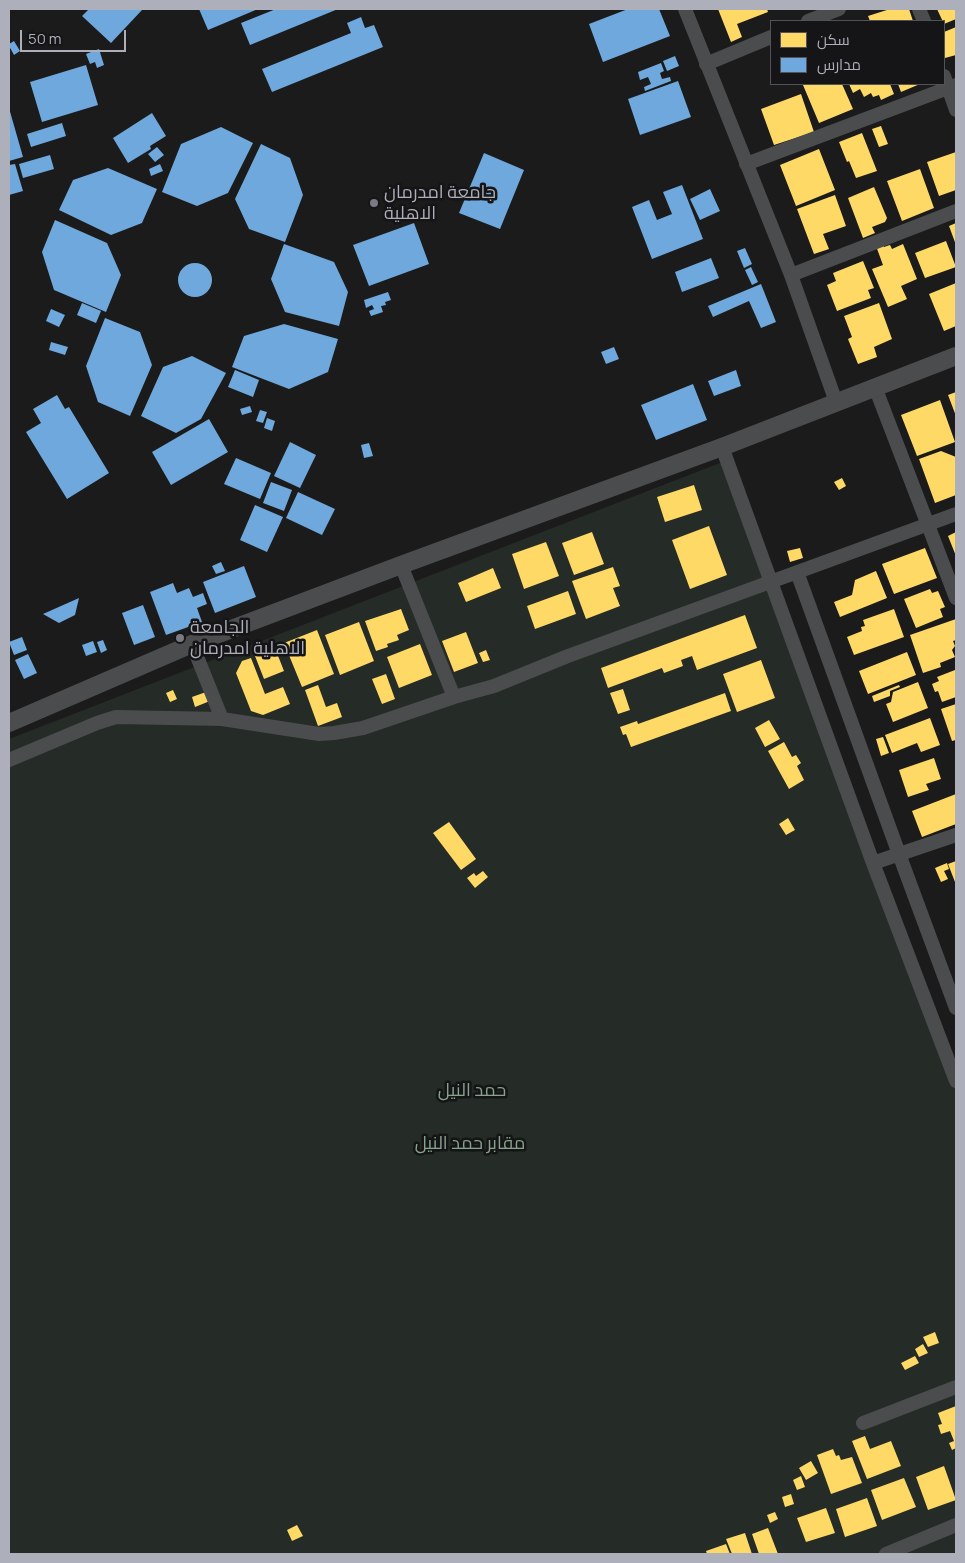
<!DOCTYPE html>
<html>
<head>
<meta charset="utf-8">
<style>
	body { margin:0 }
	#map { position:relative; width:965px; height:1563px; overflow:hidden; background:#1b1b1b; font-family:Manrope,Cairo,sans-serif }
	canvas { display:block }
	.frame { position:absolute; inset:0; border:10px solid #adafba; pointer-events:none }
	.legend { position:absolute; left:770px; top:20px; width:175px; height:65px; box-sizing:border-box; background:#151517; border:1px solid #525358; margin:0; padding:6px 9px; list-style:none; font-size:15px; color:#adafba }
	.legend li { display:flex; align-items:center; gap:10px; height:25px }
	.legend b { width:25px; border:1px solid #525358 }
	.scale { position:absolute; left:20px; top:30px; width:106px; height:22px; box-sizing:border-box; border:2px solid #adafba; border-top:0; padding-left:6px; font-size:15px; line-height:18px; white-space:nowrap; color:#adafba; -webkit-text-stroke:4px #151517; paint-order:stroke }
</style>
</head>
<body>
<div id="map">
<canvas width="965" height="1563"></canvas>
<div class="frame"></div>
<ul class="legend">
<li><b style="height:14px;background:#ffd966"></b>سكن</li>
<li><b style="height:14px;background:#6fa8dc"></b>مدارس</li>
</ul>
<div class="scale">50 m</div>
</div>
<script>
const ctx = document.querySelector('canvas').getContext('2d');
ctx.lineJoin = 'round';
function fill(path, color) {
  ctx.fillStyle = color;
  ctx.fill(path, 'evenodd');
}
function shape(rows) {
  const path = new Path2D();
  for (const r of rows) {
    if (r.length === 3) {
      path.moveTo(r[0] + r[2], r[1]);
      path.arc(r[0], r[1], r[2], 0, 2 * Math.PI);
      continue;
    }
    path.moveTo(r[0], r[1]);
    for (let i = 2; i < r.length; i += 2) path.lineTo(r[i], r[i + 1]);
  }
  return path;
}
function trace(path, color, width, dash) {
  ctx.strokeStyle = color;
  ctx.lineWidth = width;
  ctx.lineCap = dash ? 'butt' : 'round';
  ctx.setLineDash(dash || []);
  ctx.stroke(path);
}
function label(font, color, halo, rows, align = 'center') {
  ctx.font = font + ' Manrope,Cairo,sans-serif';
  ctx.lineWidth = 5;
  ctx.setLineDash([]);
  ctx.textBaseline = 'middle';
  ctx.strokeStyle = halo;
  ctx.fillStyle = color;
  for (const [text, x, y, turn = 0] of rows) {
    ctx.save();
    ctx.translate(x, y);
    ctx.rotate((+turn || 0) * Math.PI / 180);
    ctx.textAlign = isNaN(turn) ? turn : align;
    if (halo) ctx.strokeText(text, 0, 0);
    ctx.fillText(text, 0, 0);
    ctx.restore();
  }
}
fill(shape([
	[725,461,956,1061,956,1554,9,1554,9,739]
]), '#252b26');
fill(shape([
	[718,9,767,9,768,12,737,24,742,37,731,42],
	[890,9,909,9,913,21,870,21,868,16],
	[937,9,956,9,956,19,944,24],
	[956,27,956,55,945,58,944,54,944,32],
	[807,84,842,84,853,109,819,123,803,85],
	[849,84,890,84,894,94,881,100,879,95,873,97,871,93,864,97,860,89,853,93],
	[898,84,920,84,901,92],
	[801,94,814,132,774,145,761,109],
	[881,126,888,144,879,147,872,129],
	[862,133,877,171,856,178,849,161,847,162,839,142],
	[819,149,835,190,796,206,780,165],
	[956,152,956,178,955,179,956,190,939,196,927,162],
	[920,169,934,208,902,221,887,181],
	[874,187,887,218,885,222,872,227,875,233,863,238,848,198],
	[835,195,846,226,823,234,829,249,814,254,797,209],
	[956,223,956,245,949,226],
	[946,241,956,267,925,278,915,253],
	[883,244,884,247,890,245,892,249,903,244,917,279,901,286,907,299,888,307,872,269,883,265,876,246],
	[863,261,874,288,868,290,871,298,837,311,827,285,836,281,833,273],
	[956,283,956,326,944,331,929,294],
	[879,303,892,339,874,347,877,357,858,364,848,339,852,337,844,316],
	[956,392,956,416,948,395],
	[940,400,955,442,917,456,901,415],
	[941,451,956,457,956,495,935,503,919,459],
	[842,478,846,486,839,490,834,482],
	[694,485,702,510,665,522,657,497],
	[709,526,727,575,690,589,672,540],
	[592,532,604,564,574,575,562,543],
	[956,532,956,556,948,536],
	[546,542,559,576,524,589,512,554],
	[800,548,803,558,790,562,787,551],
	[925,548,937,578,894,594,882,564],
	[613,567,620,586,613,588,620,606,586,619,572,581],
	[493,568,501,588,466,602,458,583],
	[876,571,887,598,840,617,834,602,852,595,855,580],
	[930,589,932,593,938,591,945,607,940,609,943,617,916,628,904,599],
	[568,591,576,614,535,629,527,606],
	[401,609,409,630,397,635,399,640,387,644,388,647,376,651,365,621],
	[894,609,904,637,854,655,847,637,862,631,861,627,865,626,863,620],
	[745,615,757,648,697,670,692,656,681,660,683,666,664,673,662,668,608,688,601,668],
	[956,619,956,640,953,641,955,646,952,650,955,657,940,663,941,667,923,673,910,635],
	[359,622,374,661,340,675,325,635],
	[317,630,334,674,302,687,284,643],
	[466,632,478,663,454,672,442,641],
	[420,644,432,675,399,688,387,657],
	[275,648,284,671,264,679,255,656],
	[486,650,490,660,483,662,479,653],
	[907,652,916,675,868,694,859,671],
	[251,658,265,694,283,687,290,704,263,715,251,711,236,673,242,661],
	[761,660,775,698,737,712,723,674],
	[955,670,956,674,956,697,942,702,938,691,935,692,932,684,939,681,937,677],
	[386,674,395,699,382,704,372,679],
	[918,682,928,708,893,722,886,704,891,702,893,692],
	[318,685,326,707,337,703,342,717,318,726,305,690],
	[899,685,900,687,890,691,890,696,874,702,872,696],
	[623,689,630,710,618,714,610,693],
	[173,690,177,699,170,702,166,693],
	[206,692,210,701,195,707,192,697],
	[725,693,731,711,631,747,626,734,623,735,620,727,637,721,638,724],
	[956,704,956,740,952,741,941,709],
	[930,718,940,745,921,752,917,743,892,753,885,735],
	[769,720,780,739,765,747,755,728],
	[883,737,889,753,881,756,876,739],
	[784,742,792,757,796,755,801,763,797,766,804,780,789,789,768,751],
	[934,758,941,779,926,784,929,790,908,797,899,770],
	[956,794,956,824,922,837,912,811],
	[788,818,795,830,786,835,779,824],
	[449,822,476,859,461,870,433,833],
	[956,861,956,882,955,882,948,864],
	[947,863,949,869,944,871,948,879,941,882,935,868],
	[483,871,488,877,475,888,467,878,474,873,476,876],
	[935,1332,939,1343,928,1347,923,1337],
	[923,1344,928,1353,919,1357,915,1349],
	[915,1356,919,1363,905,1370,901,1363],
	[956,1406,956,1448,952,1450,949,1443,954,1441,950,1431,941,1434,938,1425,942,1424,938,1413],
	[865,1436,870,1449,891,1441,901,1466,867,1479,852,1441],
	[833,1449,836,1456,839,1455,841,1460,852,1457,862,1483,831,1494,817,1455],
	[811,1461,818,1473,806,1480,799,1468],
	[944,1466,956,1500,928,1510,916,1477],
	[801,1476,805,1487,797,1490,793,1480],
	[904,1478,916,1507,882,1520,871,1490],
	[791,1494,794,1504,785,1507,782,1497],
	[867,1498,877,1526,845,1537,836,1509],
	[826,1508,835,1533,806,1542,797,1518],
	[775,1512,778,1519,770,1523,767,1515],
	[297,1525,303,1536,292,1541,287,1530],
	[768,1528,778,1554,759,1554,752,1534],
	[745,1533,752,1554,732,1554,726,1539],
	[726,1544,730,1554,707,1554,706,1551]
]), '#ffd966');
fill(shape([
	[89,9,141,9,142,10,111,43,82,16],
	[199,9,258,9,208,30],
	[276,9,338,9,250,45,241,23],
	[628,9,659,9,670,36,603,62,589,24],
	[361,17,365,28,374,25,383,47,272,92,262,69,351,33,347,23],
	[14,41,20,51,14,55,9,46,9,44],
	[99,49,104,65,97,68,95,62,90,64,86,54],
	[675,56,679,66,667,71,663,61],
	[661,63,664,71,660,73,662,79,670,77,671,81,645,91,644,87,651,84,648,77,640,80,638,72],
	[86,65,98,105,42,122,30,82],
	[678,81,691,117,640,135,628,99],
	[9,108,23,157,9,161],
	[152,113,166,136,150,146,151,149,128,163,113,138],
	[62,123,66,136,31,147,27,134],
	[221,127,253,143,228,193,197,206,162,192,181,144],
	[261,144,290,158,303,195,285,242,249,229,235,199],
	[157,147,164,155,155,162,148,154],
	[484,153,524,170,500,229,459,213],
	[50,155,54,169,23,178,19,164],
	[15,164,23,191,9,195,9,165],
	[160,164,163,171,151,176,149,169],
	[108,168,157,189,142,223,111,235,59,210,73,180],
	[682,185,703,239,652,259,632,207,649,200,657,220,672,214,663,192],
	[710,189,720,211,700,220,690,199],
	[55,220,107,243,121,275,106,312,54,290,42,252],
	[414,223,429,264,369,286,353,245],
	[284,244,334,262,348,292,339,326,285,312,271,279],
	[745,248,752,264,744,268,737,251],
	[711,258,719,278,682,292,675,272],
	[195,280,17],
	[751,267,758,282,752,285,745,270],
	[761,284,776,322,761,328,749,301,713,317,708,306],
	[388,292,391,300,385,302,386,305,381,306,383,312,371,316,369,311,374,309,372,305,366,308,364,300],
	[82,303,101,311,96,323,77,315],
	[51,309,65,315,59,327,46,321],
	[105,318,140,332,152,365,130,416,98,402,86,366],
	[284,324,338,339,328,372,289,389,232,367,244,336],
	[51,342,68,347,65,355,49,350],
	[614,347,619,359,606,364,601,352],
	[192,356,226,373,201,419,176,433,141,416,163,367],
	[235,370,259,380,253,397,228,387],
	[736,370,741,386,714,396,708,381],
	[693,384,707,420,656,440,641,405],
	[57,395,65,409,69,407,109,473,67,499,26,432,41,423,33,409],
	[250,406,252,412,242,415,240,409],
	[260,410,267,412,263,423,256,421],
	[267,418,275,421,272,431,264,428],
	[209,419,228,452,171,485,152,452],
	[290,442,316,455,300,488,274,476],
	[369,443,373,456,364,458,361,445],
	[236,458,271,473,260,499,224,484],
	[271,482,292,490,284,511,263,503],
	[298,492,335,509,322,535,286,518],
	[255,505,283,517,267,552,240,540],
	[221,562,225,571,216,574,212,566],
	[244,566,256,597,215,613,203,582],
	[173,583,177,593,189,588,193,597,203,593,207,604,197,608,202,622,166,635,150,592],
	[79,598,75,615,59,623,43,614],
	[143,605,155,637,134,645,122,613],
	[22,637,27,650,14,655,9,642],
	[103,640,107,650,101,653,97,642],
	[93,641,97,652,86,656,82,645],
	[28,654,37,673,24,679,15,660]
]), '#6fa8dc');
trace(shape([
	[685,9,791,275,836,402],
	[919,9,924,21],
	[808,21,839,9],
	[706,64,771,37],
	[944,76,956,110],
	[746,164,956,85],
	[791,275,956,211],
	[875,387,956,598],
	[722,447,873,863,956,1081],
	[401,565,454,697],
	[797,572,899,854,956,1008],
	[192,644,222,719],
	[9,760,97,723,116,717,222,719,319,734,334,733,363,728,454,697,494,686,568,656,956,514],
	[873,863,956,835],
	[863,1423,956,1387],
	[886,1554,956,1525]
]), '#4b4c4d', 14);
trace(shape([
	[9,723,192,644,401,565,722,447,956,356]
]), '#4b4c4d', 18);
for (const [x, y, r, color] of [
	[374,203,5,"#7a7b82"],
	[180,638,5,"#7a7b82"]
]) {
  const dot = new Path2D();
  dot.arc(x, y, r, 0, 2 * Math.PI);
  ctx.fillStyle = color;
  ctx.fill(dot);
  trace(dot, '#151517', 2);
}
label('18px', '#adafba', '#151517', [
	["جامعة امدرمان",384,193],
	["الاهلية",384,214],
	["الجامعة",190,628],
	["الاهلية امدرمان",190,649]
], 'left');
label('18px', '#86a38b', '#151517', [
	["حمد النيل",472,1091],
	["مقابر حمد النيل",470,1144]
]);
</script>
</body>
</html>
